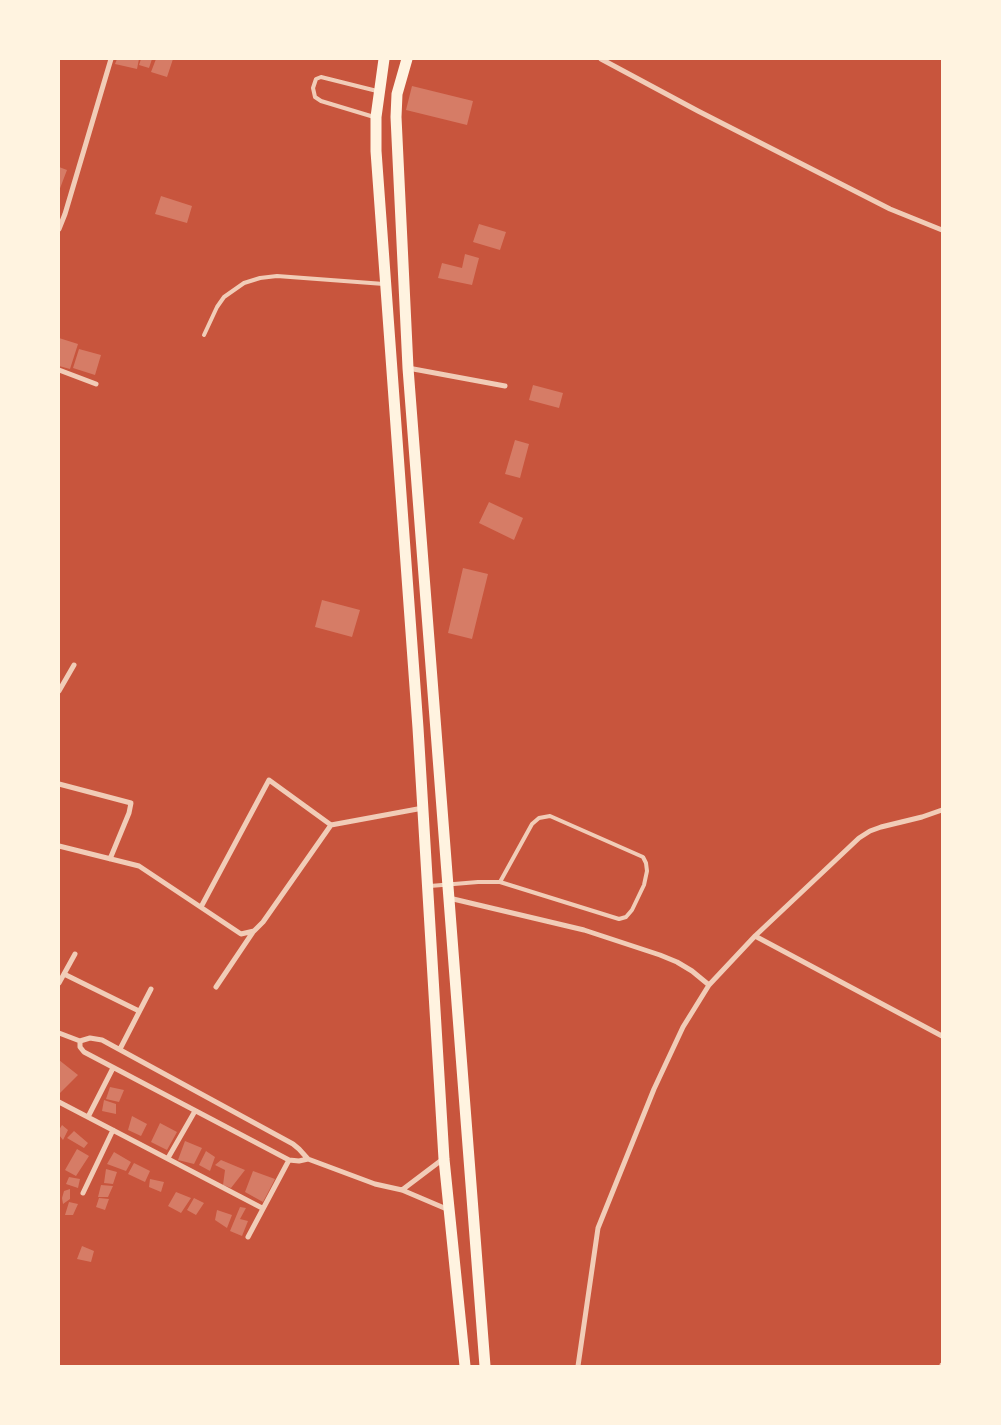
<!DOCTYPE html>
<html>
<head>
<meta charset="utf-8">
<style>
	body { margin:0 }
	#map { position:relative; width:1001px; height:1425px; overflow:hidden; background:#c8553d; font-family:"Open Sans",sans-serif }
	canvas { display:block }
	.frame { position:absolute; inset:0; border:60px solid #fff3e0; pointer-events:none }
</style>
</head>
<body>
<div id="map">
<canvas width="1001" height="1425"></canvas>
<div class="frame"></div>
</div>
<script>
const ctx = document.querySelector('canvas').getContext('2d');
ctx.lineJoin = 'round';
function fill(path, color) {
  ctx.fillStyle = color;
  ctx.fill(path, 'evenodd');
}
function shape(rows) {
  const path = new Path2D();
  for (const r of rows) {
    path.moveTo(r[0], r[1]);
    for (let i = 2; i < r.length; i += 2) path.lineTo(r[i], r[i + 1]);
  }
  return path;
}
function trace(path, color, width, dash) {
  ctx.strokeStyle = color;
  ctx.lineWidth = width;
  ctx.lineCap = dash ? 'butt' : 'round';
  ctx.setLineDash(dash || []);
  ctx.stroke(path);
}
fill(shape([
	[117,59,139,59,137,69,115,64],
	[141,59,152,59,149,68,139,65],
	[156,59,173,59,167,77,151,72],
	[412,86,473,101,467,125,406,110],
	[59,167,67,170,59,191],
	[161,196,192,206,187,223,155,214],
	[479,224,506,232,500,250,473,242],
	[465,254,479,258,472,285,438,278,442,263,462,268],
	[59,338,78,344,70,369,59,366],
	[79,349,101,355,95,375,73,368],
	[533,385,563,393,559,408,529,400],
	[515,440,529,444,520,478,505,474],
	[489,502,523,518,514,540,479,523],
	[463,568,488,574,472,639,448,633],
	[322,600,360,610,352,637,315,627],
	[59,1060,78,1075,60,1093,59,1092],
	[110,1087,124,1090,119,1102,106,1099],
	[104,1100,116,1104,116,1114,102,1111],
	[132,1116,147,1124,141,1136,128,1130],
	[160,1123,177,1132,167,1150,151,1142],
	[62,1125,68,1130,63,1140,59,1135,59,1130],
	[74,1131,88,1143,84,1148,67,1138],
	[185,1141,202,1148,194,1164,178,1160],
	[77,1149,89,1156,76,1176,65,1170],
	[206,1151,215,1157,210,1171,199,1165],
	[114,1152,131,1162,126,1171,107,1164],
	[221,1160,245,1170,231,1188,223,1185,225,1170,215,1165],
	[134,1163,150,1171,145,1182,128,1174],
	[106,1169,117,1172,113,1184,104,1183],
	[253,1171,275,1179,263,1202,245,1192],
	[69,1177,80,1179,78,1188,66,1184],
	[150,1179,164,1182,161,1192,149,1187],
	[101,1185,113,1186,108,1197,98,1197],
	[70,1189,70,1199,63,1204,62,1198,64,1191],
	[176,1192,191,1198,181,1213,168,1206],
	[99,1198,109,1199,105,1210,96,1207],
	[194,1198,204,1203,196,1215,187,1210],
	[69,1202,78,1204,73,1215,65,1215],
	[240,1207,246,1208,240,1219,248,1221,242,1236,230,1231],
	[217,1210,232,1215,227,1228,215,1220],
	[82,1246,94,1251,91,1262,77,1259]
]), '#d67c66');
trace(shape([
	[374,117,321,101,315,97,313,88,316,79,321,77,377,91],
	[204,335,217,307,224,297,244,283,260,278,277,276,384,284],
	[430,886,478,882,500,882,619,919,626,917,632,910,644,885,647,871,646,863,643,857,550,816,539,818,532,824,500,882]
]), '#f1ccb7', 4);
trace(shape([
	[601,59,698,111,890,209,942,230],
	[59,229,65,214,111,59],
	[408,368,505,386],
	[59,370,96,384],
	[59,691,74,665],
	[59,784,131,803,129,813,110,859],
	[59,846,139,866,241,934,254,931,263,922,331,825,423,808],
	[449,898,584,930,660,955,677,962,692,971,709,985],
	[201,907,269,780,331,825],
	[755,936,942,1036],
	[64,974,139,1011],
	[59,983,75,954],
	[216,987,253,932],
	[59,1033,80,1041,90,1038,102,1040,293,1144,299,1149,308,1159,375,1184,402,1190,449,1210],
	[80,1041,80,1047,84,1052,289,1160,299,1161,308,1159],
	[120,1049,151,989],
	[59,1102,262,1208],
	[88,1117,113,1068],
	[168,1158,195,1111],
	[402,1190,443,1159],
	[83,1193,113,1130],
	[248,1237,289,1160],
	[578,1366,598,1228,654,1089,683,1027,709,985,755,936,859,838,870,831,881,827,922,817,942,810],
	[942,1366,942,1365]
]), '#f1ccb7', 5);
trace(shape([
	[384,59,376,117,376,151,418,728,444,1159,465,1366],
	[407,59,397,94,396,117,408,368,485,1366]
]), '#fff3e0', 11);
</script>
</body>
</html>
